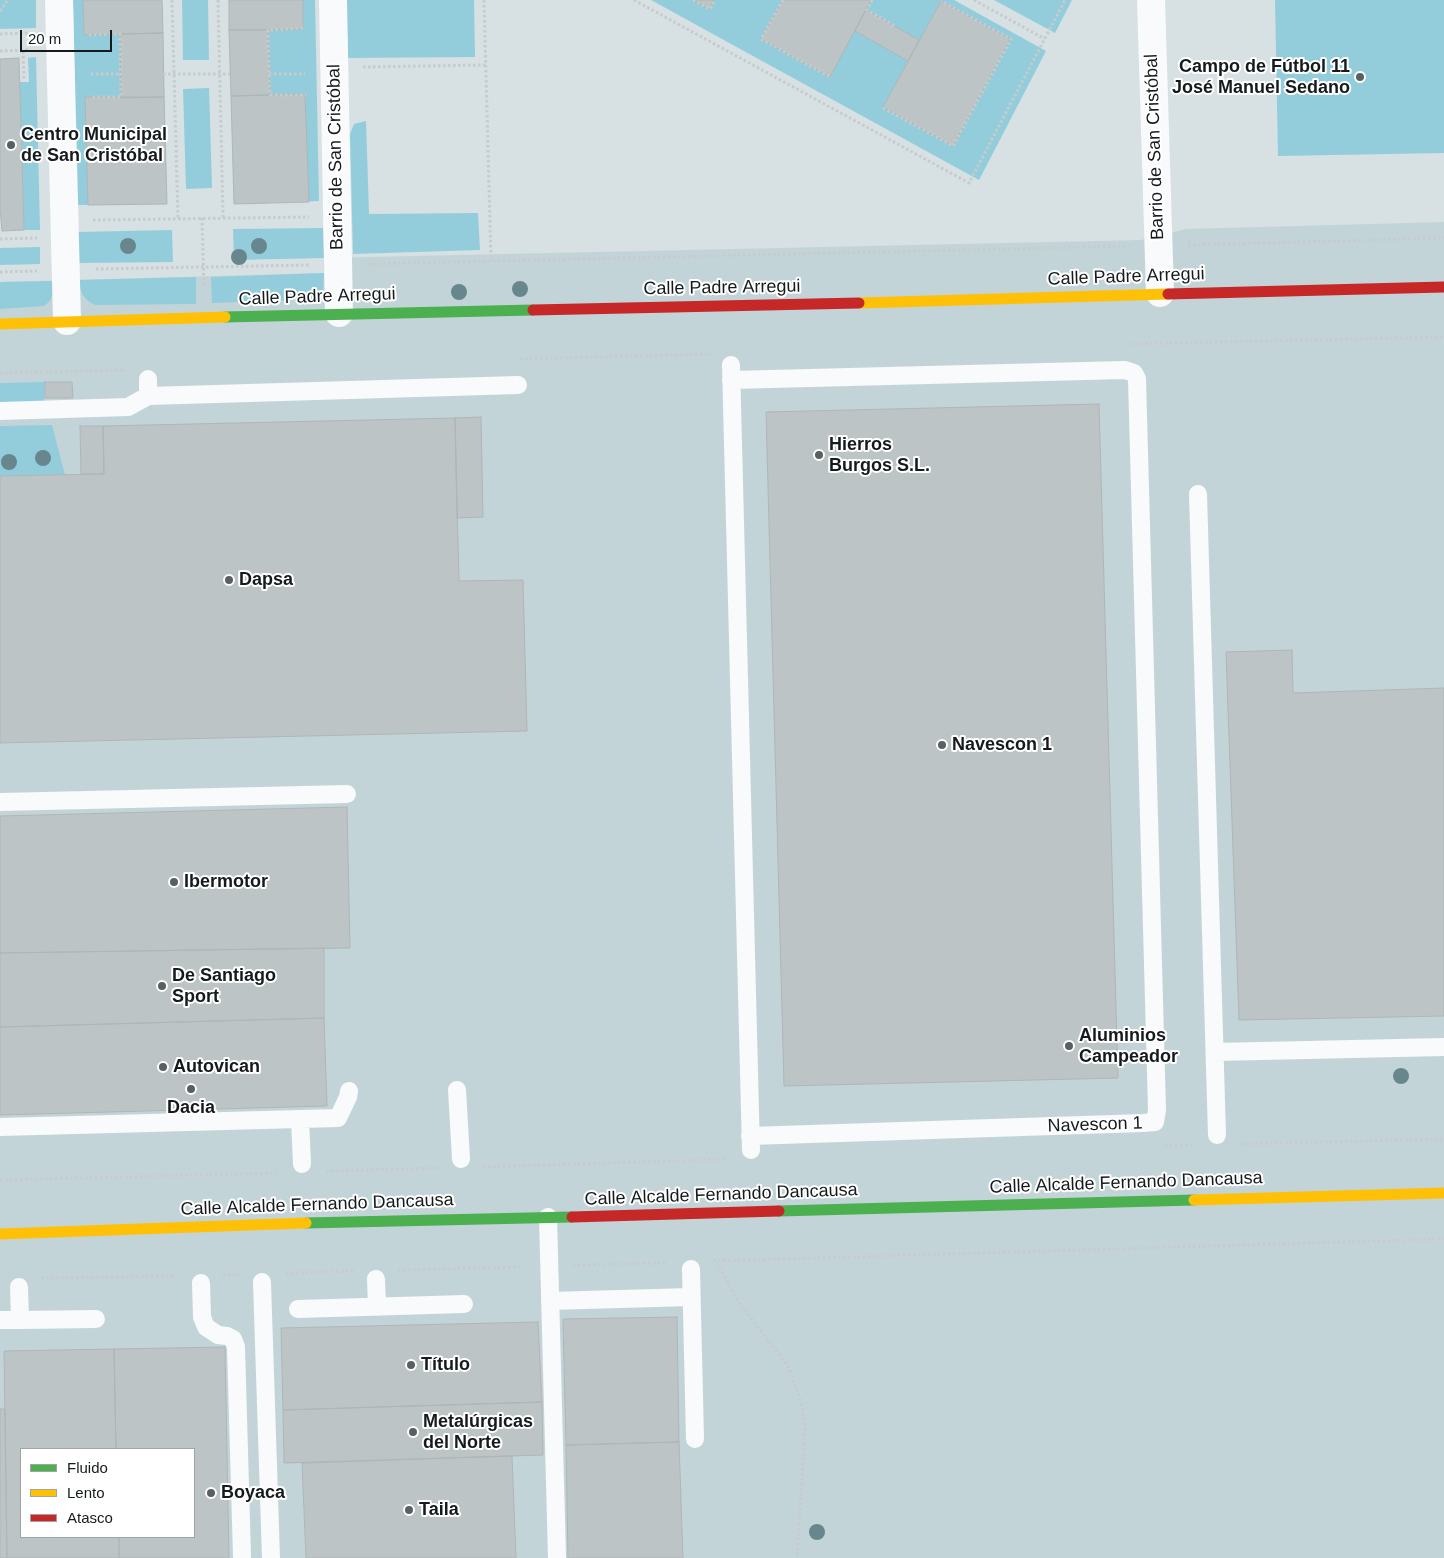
<!DOCTYPE html>
<html>
<head>
<meta charset="utf-8">
<style>
	body { margin:0 }
	#map { position:relative; width:1444px; height:1558px; overflow:hidden; background:#d7e0e3; font-family:Arial,sans-serif }
	canvas { display:block }
	.legend { position:absolute; left:20px; top:1448px; width:175px; height:90px; box-sizing:border-box; background:#fff; border:1px solid #a1a4a5; margin:0; padding:6px 9px; list-style:none; font-size:15px; color:#151b1d }
	.legend li { display:flex; align-items:center; gap:10px; height:25px }
	.legend b { width:25px; border:1px solid #a1a4a5 }
	.scale { position:absolute; left:20px; top:30px; width:92px; height:22px; box-sizing:border-box; border:2px solid #151b1d; border-top:0; padding-left:6px; font-size:15px; line-height:18px; white-space:nowrap; color:#151b1d; -webkit-text-stroke:4px #fff; paint-order:stroke }
</style>
</head>
<body>
<div id="map">
<canvas width="1444" height="1558"></canvas>
<ul class="legend">
<li><b style="height:6px;background:#4caf50"></b>Fluido</li>
<li><b style="height:6px;background:#ffc107"></b>Lento</li>
<li><b style="height:6px;background:#c62828"></b>Atasco</li>
</ul>
<div class="scale">20 m</div>
</div>
<script>
const ctx = document.querySelector('canvas').getContext('2d');
ctx.lineJoin = 'round';
function fill(path, color) {
  ctx.fillStyle = color;
  ctx.fill(path, 'evenodd');
}
function shape(rows) {
  const path = new Path2D();
  for (const r of rows) {
    path.moveTo(r[0], r[1]);
    for (let i = 2; i < r.length; i += 2) path.lineTo(r[i], r[i + 1]);
  }
  return path;
}
function trace(path, color, width, dash) {
  ctx.strokeStyle = color;
  ctx.lineWidth = width;
  ctx.lineCap = dash ? 'butt' : 'round';
  ctx.setLineDash(dash || []);
  ctx.stroke(path);
}
function label(font, color, halo, rows, align = 'center') {
  ctx.font = font + ' Arial,sans-serif';
  ctx.lineWidth = 4;
  ctx.setLineDash([]);
  ctx.textBaseline = 'middle';
  ctx.strokeStyle = halo;
  ctx.fillStyle = color;
  for (const [text, x, y, turn = 0] of rows) {
    ctx.save();
    ctx.translate(x, y);
    ctx.rotate((+turn || 0) * Math.PI / 180);
    ctx.textAlign = isNaN(turn) ? turn : align;
    if (halo) ctx.strokeText(text, 0, 0);
    ctx.fillText(text, 0, 0);
    ctx.restore();
  }
}
fill(shape([
	[1444,222,1444,1558,0,1558,0,282,324,273,324,258,1141,240,1186,229],
	[21,1449,194,1449,194,1537,21,1537]
]), '#c3d4d9');
fill(shape([
	[0,0,36,0,36,28,0,29],
	[73,0,162,0,167,204,77,205],
	[182,0,208,0,209,60,183,60],
	[229,0,315,0,319,201,234,204],
	[346,0,474,0,475,57,348,58],
	[651,0,954,0,1046,51,979,180],
	[994,0,1072,0,1055,33],
	[1275,0,1444,0,1444,153,1278,156],
	[36,57,40,230,24,230,19,82,29,82,28,58],
	[209,88,212,188,186,189,183,89],
	[366,121,369,214,478,213,480,250,353,254,350,134,354,124],
	[323,228,324,258,234,260,233,229],
	[172,230,173,262,78,263,77,232],
	[40,247,40,264,0,265,0,248],
	[324,273,323,289,320,296,314,299,212,303,211,277],
	[196,277,196,304,95,305,88,301,82,294,78,280],
	[53,281,53,294,50,301,44,306,0,309,0,282],
	[45,382,44,403,0,404,0,383],
	[52,425,65,475,0,476,0,426]
]), '#93cddc');
const building = shape([
	[83,0,162,0,163,33,84,35,83,0],
	[229,0,303,0,303,29,229,30,229,0],
	[693,0,714,0,709,9,693,0],
	[783,0,871,0,830,77,761,39,783,0],
	[941,1,1010,39,953,146,883,107,941,1],
	[866,10,919,40,908,61,855,31,866,10],
	[229,30,268,30,270,95,231,96,229,30],
	[163,33,164,97,121,98,120,34,163,33],
	[19,58,24,230,2,231,0,208,0,59,19,58],
	[305,94,309,202,234,204,231,96,305,94],
	[85,97,164,97,167,204,88,205,85,97],
	[45,382,72,382,73,398,45,398,45,382],
	[1099,404,1118,1078,784,1086,766,412,1099,404],
	[481,417,483,517,457,518,455,418,481,417],
	[455,418,459,581,523,580,527,731,0,743,0,476,104,474,103,426,455,418],
	[80,426,103,426,104,474,81,474,80,426],
	[1292,650,1293,693,1444,688,1444,1016,1239,1020,1226,652,1292,650],
	[347,807,350,948,0,953,0,816,347,807],
	[324,948,324,1018,0,1027,0,953,324,948],
	[324,1018,327,1106,0,1115,0,1027,324,1018],
	[677,1317,679,1442,566,1445,563,1319,677,1317],
	[538,1322,542,1402,283,1410,281,1328,538,1322],
	[225,1347,229,1558,119,1558,119,1537,194,1537,194,1449,116,1449,114,1349,225,1347],
	[114,1349,116,1449,21,1449,21,1537,119,1537,119,1558,7,1558,4,1351,114,1349],
	[542,1402,543,1455,284,1463,283,1410,542,1402],
	[0,1409,5,1409,7,1558,0,1558,0,1409],
	[679,1442,683,1558,568,1558,566,1445,679,1442],
	[512,1456,516,1558,306,1558,302,1463,512,1456]
]);
fill(building, '#bdc4c6');
trace(building, '#afb6b9', 1);
trace(shape([
	[172,0,178,219],
	[218,0,223,218],
	[484,0,491,260],
	[634,0,969,183,1065,0],
	[693,0,710,9,715,0],
	[783,0,761,39,830,77],
	[872,0,867,10,895,26],
	[974,0,1045,39],
	[0,11,8,0],
	[303,28,268,30,269,74,270,95,306,95],
	[0,34,30,33],
	[89,35,120,34,121,97,91,97],
	[0,51,30,50],
	[23,51,24,79],
	[363,67,485,65],
	[91,74,121,74],
	[163,74,230,74],
	[269,74,305,74],
	[883,108,953,146,1011,39,941,1],
	[202,218,204,288],
	[93,220,309,217],
	[0,239,37,238],
	[1188,245,1444,238],
	[368,264,1129,246],
	[96,269,309,265],
	[0,272,37,271],
	[1130,344,1444,337],
	[520,359,711,354],
	[0,373,126,370],
	[1240,1144,1444,1139],
	[1165,1146,1194,1145],
	[483,1167,729,1159],
	[326,1171,439,1168],
	[0,1180,279,1173],
	[713,1261,1444,1239],
	[717,1263,738,1301,788,1366,801,1402,805,1429,797,1558],
	[573,1265,667,1263],
	[398,1270,524,1267],
	[286,1273,354,1271],
	[223,1275,239,1275],
	[41,1278,177,1276]
]), '#c8cbcb', 3, [2.5, 2.5]);
trace(shape([
	[731,365,751,1150],
	[148,379,148,396],
	[731,380,1125,370,1134,373,1137,379,1157,1110,1155,1122,1143,1123,750,1136],
	[0,411,128,407,148,396,518,385],
	[1198,494,1217,1135],
	[0,802,347,794],
	[1215,1052,1444,1047],
	[457,1090,461,1159],
	[300,1119,302,1164],
	[0,1127,338,1118,348,1097,349,1091],
	[548,1217,557,1558],
	[691,1269,695,1439],
	[376,1279,377,1307],
	[262,1282,271,1558],
	[201,1283,202,1317,206,1327,218,1335,227,1336,233,1339,236,1347,242,1556],
	[550,1301,691,1297],
	[298,1309,464,1304],
	[0,1320,20,1320,19,1287],
	[20,1320,96,1319]
]), '#f9fafb', 18);
trace(shape([
	[59,0,67,321],
	[333,0,339,313],
	[1151,0,1160,293]
]), '#f9fafb', 28);
trace(shape([
	[225,317,533,310],
	[779,1211,1194,1200],
	[306,1223,572,1217]
]), '#4caf50', 11);
trace(shape([
	[859,303,1168,294],
	[0,324,225,317],
	[1194,1200,1444,1193],
	[0,1234,306,1223]
]), '#ffc107', 11);
trace(shape([
	[1168,294,1444,287],
	[533,310,859,303],
	[572,1217,779,1211]
]), '#c62828', 11);
ctx.fillStyle = '#68868e';
for (const [x, y] of [
	[128,246],
	[259,246],
	[239,257],
	[520,289],
	[459,292],
	[43,458],
	[9,462],
	[1401,1076],
	[817,1532]
]) {
  ctx.beginPath();
  ctx.arc(x, y, 8, 0, 2 * Math.PI);
  ctx.fill();
}
for (const [x, y, r, color] of [
	[1360,77,5,"#596062"],
	[11,145,5,"#596062"],
	[819,455,5,"#596062"],
	[229,580,5,"#596062"],
	[942,745,5,"#596062"],
	[174,882,5,"#596062"],
	[162,986,5,"#596062"],
	[1069,1046,5,"#596062"],
	[163,1067,5,"#596062"],
	[191,1089,5,"#596062"],
	[411,1365,5,"#596062"],
	[413,1432,5,"#596062"],
	[211,1493,5,"#596062"],
	[409,1510,5,"#596062"]
]) {
  const dot = new Path2D();
  dot.arc(x, y, r, 0, 2 * Math.PI);
  ctx.fillStyle = color;
  ctx.fill(dot);
  trace(dot, '#fff', 2);
}
label('bold 18px', '#151b1d', '#fff', [
	["Campo de Fútbol 11",1350,67,"right"],
	["José Manuel Sedano",1350,88,"right"],
	["Centro Municipal",21,135],
	["de San Cristóbal",21,156],
	["Hierros",829,445],
	["Burgos S.L.",829,466],
	["Dapsa",239,580],
	["Navescon 1",952,745],
	["Ibermotor",184,882],
	["De Santiago",172,976],
	["Sport",172,997],
	["Aluminios",1079,1036],
	["Campeador",1079,1057],
	["Autovican",173,1067],
	["Dacia",191,1108,"center"],
	["Título",421,1365],
	["Metalúrgicas",423,1422],
	["del Norte",423,1443],
	["Boyaca",221,1493],
	["Taila",419,1510]
], 'left');
label('18px', '#151b1d', '#fff', [
	["Barrio de San Cristóbal",1155,147,-92],
	["Barrio de San Cristóbal",336,157,-91],
	["Calle Padre Arregui",1126,277,-2],
	["Calle Padre Arregui",722,288,-1],
	["Calle Padre Arregui",317,297,-2],
	["Navescon 1",1095,1125,-2],
	["Calle Alcalde Fernando Dancausa",1126,1183,-2],
	["Calle Alcalde Fernando Dancausa",721,1195,-2],
	["Calle Alcalde Fernando Dancausa",317,1205,-2]
]);
</script>
</body>
</html>
